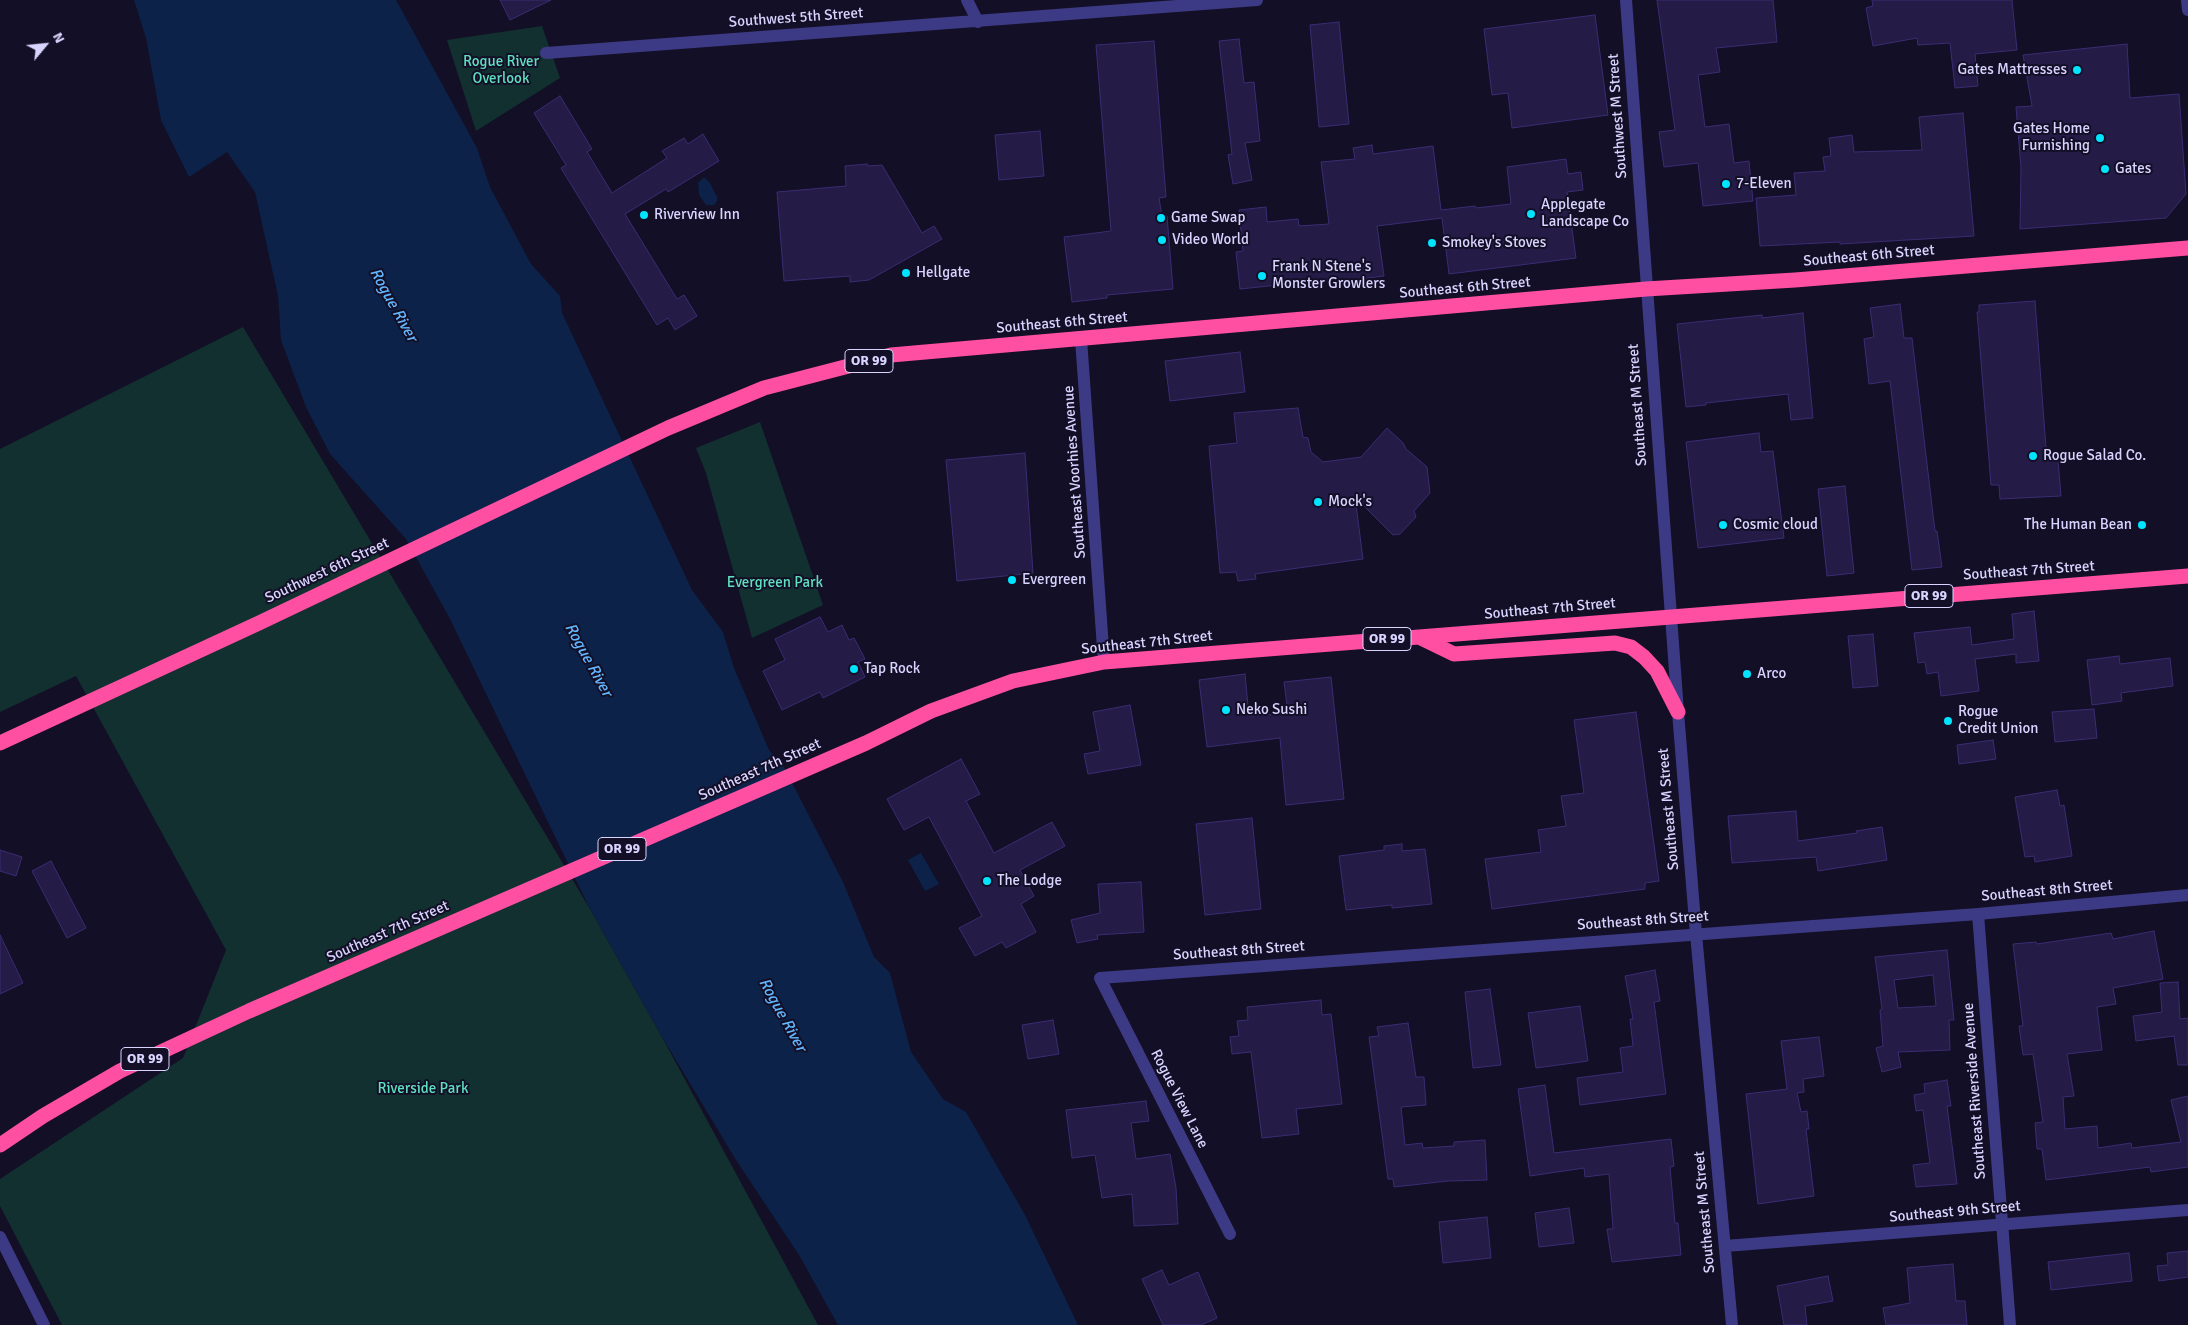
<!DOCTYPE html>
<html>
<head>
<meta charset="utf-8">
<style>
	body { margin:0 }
	#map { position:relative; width:2188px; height:1325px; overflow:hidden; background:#130f26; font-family:Signika,sans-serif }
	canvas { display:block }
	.north { position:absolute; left:20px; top:20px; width:50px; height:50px; -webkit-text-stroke:4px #130f26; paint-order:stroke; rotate:62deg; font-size:14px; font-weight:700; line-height:20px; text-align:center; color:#d9d4ff }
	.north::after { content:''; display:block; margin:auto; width:18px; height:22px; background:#d9d4ff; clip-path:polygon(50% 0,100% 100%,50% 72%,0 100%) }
</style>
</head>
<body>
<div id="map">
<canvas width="2188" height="1325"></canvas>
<div class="north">N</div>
</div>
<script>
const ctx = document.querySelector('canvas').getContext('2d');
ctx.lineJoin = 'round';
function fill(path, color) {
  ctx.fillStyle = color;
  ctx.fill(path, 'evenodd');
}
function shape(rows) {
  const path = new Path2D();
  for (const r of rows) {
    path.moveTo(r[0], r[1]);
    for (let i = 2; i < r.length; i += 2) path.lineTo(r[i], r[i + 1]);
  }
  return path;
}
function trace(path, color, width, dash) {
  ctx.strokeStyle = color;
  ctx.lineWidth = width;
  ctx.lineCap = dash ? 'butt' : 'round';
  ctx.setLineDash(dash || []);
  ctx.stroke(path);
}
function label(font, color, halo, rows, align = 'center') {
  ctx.font = font + ' Signika,sans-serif';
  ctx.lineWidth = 4;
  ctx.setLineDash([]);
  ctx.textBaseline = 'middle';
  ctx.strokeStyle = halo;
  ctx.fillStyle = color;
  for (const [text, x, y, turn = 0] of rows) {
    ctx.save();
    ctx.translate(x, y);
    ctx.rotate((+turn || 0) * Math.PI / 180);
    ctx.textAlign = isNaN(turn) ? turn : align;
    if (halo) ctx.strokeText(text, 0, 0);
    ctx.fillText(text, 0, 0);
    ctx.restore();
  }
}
fill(shape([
	[542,26,560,78,476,131,447,40],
	[243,327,590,909,662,1037,818,1325,62,1325,0,1206,0,1179,183,1058,226,950,76,676,0,712,0,449],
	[760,422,823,605,752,638,706,473,696,448]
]), '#12302f');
fill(shape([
	[134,0,396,0,477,148,490,187,531,264,560,296,562,313,692,590,723,632,734,668,769,750,784,767,843,882,874,957,890,973,911,1052,943,1099,966,1112,1025,1215,1078,1325,838,1325,799,1255,736,1160,662,1037,590,909,450,619,406,539,330,454,306,407,281,340,278,296,255,192,227,152,189,177,161,120,146,38],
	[704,177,710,183,717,197,717,201,714,205,706,205,699,195,698,183],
	[921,853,939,884,925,891,908,860]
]), '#0c2248');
const building = shape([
	[500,0,551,0,510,20,500,0],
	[1657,0,1773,0,1777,42,1716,48,1720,72,1698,75,1705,127,1729,124,1734,163,1749,161,1753,201,1703,206,1698,163,1664,167,1659,132,1675,130,1657,0],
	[1872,0,2012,0,2017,50,1975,54,1978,86,1955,88,1950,43,1918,45,1917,38,1873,46,1866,8,1873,6,1872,0],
	[1595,15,1608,115,1512,128,1508,93,1492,95,1484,29,1595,15],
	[1339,22,1349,124,1319,127,1310,25,1339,22],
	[1239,39,1244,83,1254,82,1260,141,1245,143,1252,180,1233,184,1228,155,1232,154,1219,41,1239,39],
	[1154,41,1166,197,1159,198,1162,217,1167,216,1173,289,1107,295,1107,298,1072,302,1064,237,1111,231,1096,45,1154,41],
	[2127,44,2130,98,2179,94,2186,194,2166,218,2020,229,2021,168,2016,107,2032,106,2023,55,2127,44],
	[560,96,592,149,587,152,612,193,667,158,662,151,684,138,688,144,703,134,719,161,668,192,666,189,625,214,677,299,684,295,697,316,675,330,668,318,657,325,561,168,566,165,534,113,560,96],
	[1963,113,1974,236,1840,244,1840,242,1760,246,1756,198,1796,195,1794,173,1825,171,1823,157,1831,156,1829,138,1852,135,1854,152,1922,150,1919,117,1963,113],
	[1040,131,1044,176,999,180,995,135,1040,131],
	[1372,145,1373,154,1433,146,1441,210,1475,206,1476,208,1511,204,1507,167,1566,159,1568,174,1581,172,1583,190,1567,192,1576,258,1449,274,1442,218,1377,226,1384,276,1336,282,1336,279,1240,289,1236,252,1243,251,1239,210,1266,207,1267,222,1298,219,1299,226,1329,224,1321,162,1355,159,1353,148,1372,145],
	[867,164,868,166,882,165,922,233,934,226,942,239,869,280,850,282,850,276,784,281,777,192,846,186,845,166,867,164],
	[2035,301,2047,461,2058,460,2061,496,2000,499,1999,485,1991,485,1977,312,1979,312,1979,305,2035,301],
	[1900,304,1904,338,1912,338,1935,531,1937,531,1942,567,1912,570,1890,381,1869,384,1864,339,1874,337,1870,308,1900,304],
	[1803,313,1813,418,1791,420,1788,394,1706,403,1706,405,1686,407,1677,324,1762,315,1762,318,1803,313],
	[1240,352,1245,392,1170,401,1165,361,1240,352],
	[1298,408,1303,437,1308,438,1311,452,1323,462,1361,457,1387,428,1403,443,1406,449,1427,467,1430,493,1414,511,1416,517,1400,534,1393,535,1355,497,1363,559,1255,574,1256,579,1238,581,1236,572,1220,573,1209,446,1237,443,1234,413,1298,408],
	[1759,433,1761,452,1773,451,1784,538,1698,548,1686,442,1759,433],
	[1025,453,1033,573,957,581,946,460,1025,453],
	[1845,486,1854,573,1827,576,1818,489,1845,486],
	[2034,611,2039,661,2016,663,2016,654,1975,659,1979,691,1941,696,1938,672,1927,674,1925,662,1918,663,1914,633,1970,627,1972,645,2014,639,2012,614,2034,611],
	[820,617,828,632,842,625,849,640,854,638,865,659,858,662,865,677,823,698,820,692,782,710,763,671,785,660,775,639,820,617],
	[1873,634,1878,686,1853,688,1848,636,1873,634],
	[2119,656,2120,664,2170,658,2173,686,2121,693,2122,701,2092,705,2087,660,2119,656],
	[1245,674,1249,716,1288,713,1284,682,1331,677,1344,799,1286,805,1280,738,1207,747,1199,680,1245,674],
	[1130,705,1141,765,1088,774,1084,754,1100,751,1093,712,1130,705],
	[2094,709,2097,738,2055,742,2052,712,2094,709],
	[1636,712,1659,881,1645,883,1645,889,1492,909,1485,859,1541,852,1538,830,1566,826,1561,796,1584,793,1574,720,1636,712],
	[1993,740,1996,759,1959,764,1957,745,1993,740],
	[961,759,980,794,966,801,994,853,1052,822,1065,846,1020,870,1034,896,1021,904,1036,932,1006,948,1002,942,975,956,959,928,982,916,929,817,904,830,887,799,961,759],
	[2057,790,2060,806,2064,805,2072,856,2035,862,2034,856,2025,857,2015,797,2057,790],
	[1796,811,1798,841,1857,833,1856,831,1882,827,1887,860,1818,871,1816,857,1732,863,1728,816,1796,811],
	[1252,818,1261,909,1205,915,1196,824,1252,818],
	[1402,844,1402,851,1425,849,1432,904,1392,908,1392,905,1346,910,1339,856,1384,850,1384,846,1402,844],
	[0,850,22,857,16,876,0,871,0,850],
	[51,861,86,928,67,938,32,871,51,861],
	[1141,882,1144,932,1097,935,1098,939,1077,943,1071,920,1100,913,1098,884,1141,882],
	[2154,931,2163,979,2113,988,2116,1004,2097,1007,2102,1050,2067,1054,2074,1096,2063,1097,2065,1129,2097,1126,2098,1148,2131,1143,2132,1148,2181,1142,2171,1100,2188,1096,2188,1167,2151,1172,2150,1167,2046,1180,2042,1149,2037,1149,2035,1123,2043,1122,2033,1054,2023,1055,2019,1026,2023,1026,2013,944,2036,942,2037,944,2111,933,2113,939,2154,931],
	[0,935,23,983,0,994,0,935],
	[1947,950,1954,1020,1949,1020,1950,1050,1898,1052,1901,1067,1882,1072,1876,1048,1883,1046,1880,1010,1882,1009,1875,957,1947,950],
	[1933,975,1936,1006,1898,1008,1894,980,1933,975],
	[1655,970,1660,1001,1654,1002,1666,1094,1580,1105,1577,1078,1623,1072,1620,1048,1633,1046,1630,1019,1633,1019,1625,976,1655,970],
	[2178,982,2180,1019,2188,1018,2188,1065,2178,1065,2174,1036,2136,1041,2133,1016,2162,1012,2160,983,2178,982],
	[1490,989,1501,1065,1473,1068,1465,992,1490,989],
	[1321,1000,1322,1015,1331,1014,1342,1104,1296,1109,1299,1134,1262,1138,1251,1052,1232,1054,1230,1037,1239,1036,1237,1021,1248,1020,1247,1007,1321,1000],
	[1580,1006,1588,1061,1536,1068,1528,1013,1580,1006],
	[1053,1020,1059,1054,1028,1059,1022,1025,1053,1020],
	[1408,1023,1416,1077,1424,1077,1426,1105,1401,1107,1405,1145,1422,1143,1423,1148,1454,1146,1454,1142,1485,1140,1487,1180,1448,1181,1394,1187,1393,1179,1388,1179,1369,1037,1379,1036,1377,1027,1408,1023],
	[1819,1037,1824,1076,1803,1079,1804,1092,1797,1093,1801,1112,1807,1111,1809,1129,1806,1129,1814,1196,1758,1204,1746,1094,1787,1089,1781,1041,1819,1037],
	[1947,1080,1951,1106,1947,1106,1957,1184,1916,1187,1913,1165,1930,1163,1923,1110,1916,1111,1914,1095,1925,1093,1924,1084,1947,1080],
	[1545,1085,1554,1153,1671,1139,1674,1166,1670,1167,1675,1223,1678,1223,1681,1255,1612,1262,1607,1229,1613,1229,1609,1174,1585,1177,1584,1168,1530,1176,1518,1089,1545,1085],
	[1146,1101,1149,1121,1131,1123,1136,1159,1170,1154,1176,1188,1178,1224,1134,1226,1132,1194,1102,1198,1095,1155,1072,1158,1066,1110,1146,1101],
	[1569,1208,1574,1243,1539,1247,1535,1213,1569,1208],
	[1487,1217,1491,1258,1443,1263,1439,1222,1487,1217],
	[2188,1251,2188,1277,2159,1281,2157,1266,2168,1265,2167,1253,2188,1251],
	[2129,1253,2132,1281,2051,1290,2048,1262,2129,1253],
	[1953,1264,1956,1301,1965,1301,1967,1325,1886,1325,1883,1308,1910,1303,1907,1268,1953,1264],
	[1162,1270,1169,1285,1198,1272,1217,1318,1201,1325,1163,1325,1142,1279,1162,1270],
	[1828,1276,1833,1301,1805,1306,1807,1325,1784,1325,1777,1286,1828,1276]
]);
fill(building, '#241b47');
trace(building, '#3b2d73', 1);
trace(shape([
	[967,0,978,22],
	[1626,0,1678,712,1696,934,1732,1325],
	[2187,0,2188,10],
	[546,53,1257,0],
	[1081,339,1104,662],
	[1978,914,2010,1325],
	[1230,1234,1100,978,1978,914,2188,895],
	[0,1237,44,1325],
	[1725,1246,2188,1210]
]), '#3d3a85', 12);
trace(shape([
	[1419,637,1454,654,1615,643,1631,647,1644,657,1657,671,1678,712],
	[0,743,259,623,668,428,764,388,891,355,1646,289,1795,280,2188,248],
	[0,1145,43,1116,120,1071,249,1011,866,743,931,711,1013,681,1104,662,2188,576]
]), '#ff4fa3', 15);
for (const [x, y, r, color] of [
	[2077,70,5,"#00e5ff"],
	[2100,138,5,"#00e5ff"],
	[2105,169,5,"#00e5ff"],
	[1726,184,5,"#00e5ff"],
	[1531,214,5,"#00e5ff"],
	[644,215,5,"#00e5ff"],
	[1161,218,5,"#00e5ff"],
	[1162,240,5,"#00e5ff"],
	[1432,243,5,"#00e5ff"],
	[906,273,5,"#00e5ff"],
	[1262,276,5,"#00e5ff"],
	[2033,456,5,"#00e5ff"],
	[1318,502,5,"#00e5ff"],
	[1723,525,5,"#00e5ff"],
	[2142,525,5,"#00e5ff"],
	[1012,580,5,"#00e5ff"],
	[854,669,5,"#00e5ff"],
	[1747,674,5,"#00e5ff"],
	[1226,710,5,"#00e5ff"],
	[1948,721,5,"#00e5ff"],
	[987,881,5,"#00e5ff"]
]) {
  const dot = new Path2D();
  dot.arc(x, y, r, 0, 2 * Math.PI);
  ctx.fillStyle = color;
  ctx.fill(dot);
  trace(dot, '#130f26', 2);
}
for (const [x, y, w] of [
	[869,361,48],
	[1929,596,48],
	[1387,639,48],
	[622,849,48],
	[145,1059,48]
]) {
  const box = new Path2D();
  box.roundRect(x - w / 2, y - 11.5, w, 23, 4);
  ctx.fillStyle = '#130f26';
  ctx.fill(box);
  trace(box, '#d9d4ff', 1);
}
label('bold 14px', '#d9d4ff', null, [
	["OR 99",869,361],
	["OR 99",1929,596],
	["OR 99",1387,639],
	["OR 99",622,849],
	["OR 99",145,1059]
]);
label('15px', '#d9d4ff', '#130f26', [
	["Southwest 5th Street",796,18,-4],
	["Southwest M Street",1618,116,-94],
	["Southeast 6th Street",1869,256,-5],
	["Southeast 6th Street",1465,288,-5],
	["Southeast 6th Street",1062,323,-5],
	["Southeast M Street",1638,405,-94],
	["Southeast Voorhies Avenue",1075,472,-94],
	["Southwest 6th Street",327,571,-25],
	["Southeast 7th Street",2029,571,-4],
	["Southeast 7th Street",1550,609,-5],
	["Southeast 7th Street",1147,643,-6],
	["Southeast 7th Street",760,770,-24],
	["Southeast M Street",1669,809,-95],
	["Southeast 8th Street",2047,891,-5],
	["Southeast 8th Street",1643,921,-4],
	["Southeast 7th Street",388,932,-24],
	["Southeast 8th Street",1239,951,-4],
	["Southeast Riverside Avenue",1975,1091,-94],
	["Rogue View Lane",1179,1099,63],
	["Southeast M Street",1705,1212,-95],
	["Southeast 9th Street",1955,1212,-5]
]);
label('15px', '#5fe0c0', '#130f26', [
	["Rogue River",501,62],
	["Overlook",501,79],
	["Evergreen Park",775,583],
	["Riverside Park",423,1089]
]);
label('15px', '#d9d4ff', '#130f26', [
	["Gates Mattresses",2067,70,"right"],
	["Gates Home",2090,129,"right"],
	["Furnishing",2090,146,"right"],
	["Gates",2115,169],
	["7-Eleven",1736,184],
	["Applegate",1541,205],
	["Landscape Co",1541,222],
	["Riverview Inn",654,215],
	["Game Swap",1171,218],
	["Video World",1172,240],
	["Smokey's Stoves",1442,243],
	["Frank N Stene's",1272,267],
	["Monster Growlers",1272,284],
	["Hellgate",916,273],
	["Rogue Salad Co.",2043,456],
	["Mock's",1328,502],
	["Cosmic cloud",1733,525],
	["The Human Bean",2132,525,"right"],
	["Evergreen",1022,580],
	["Tap Rock",864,669],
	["Arco",1757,674],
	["Neko Sushi",1236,710],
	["Rogue",1958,712],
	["Credit Union",1958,729],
	["The Lodge",997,881]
], 'left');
label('italic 16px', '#62b6ff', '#130f26', [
	["Rogue River",393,305,61],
	["Rogue River",588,660,61],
	["Rogue River",782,1015,61]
]);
</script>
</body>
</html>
